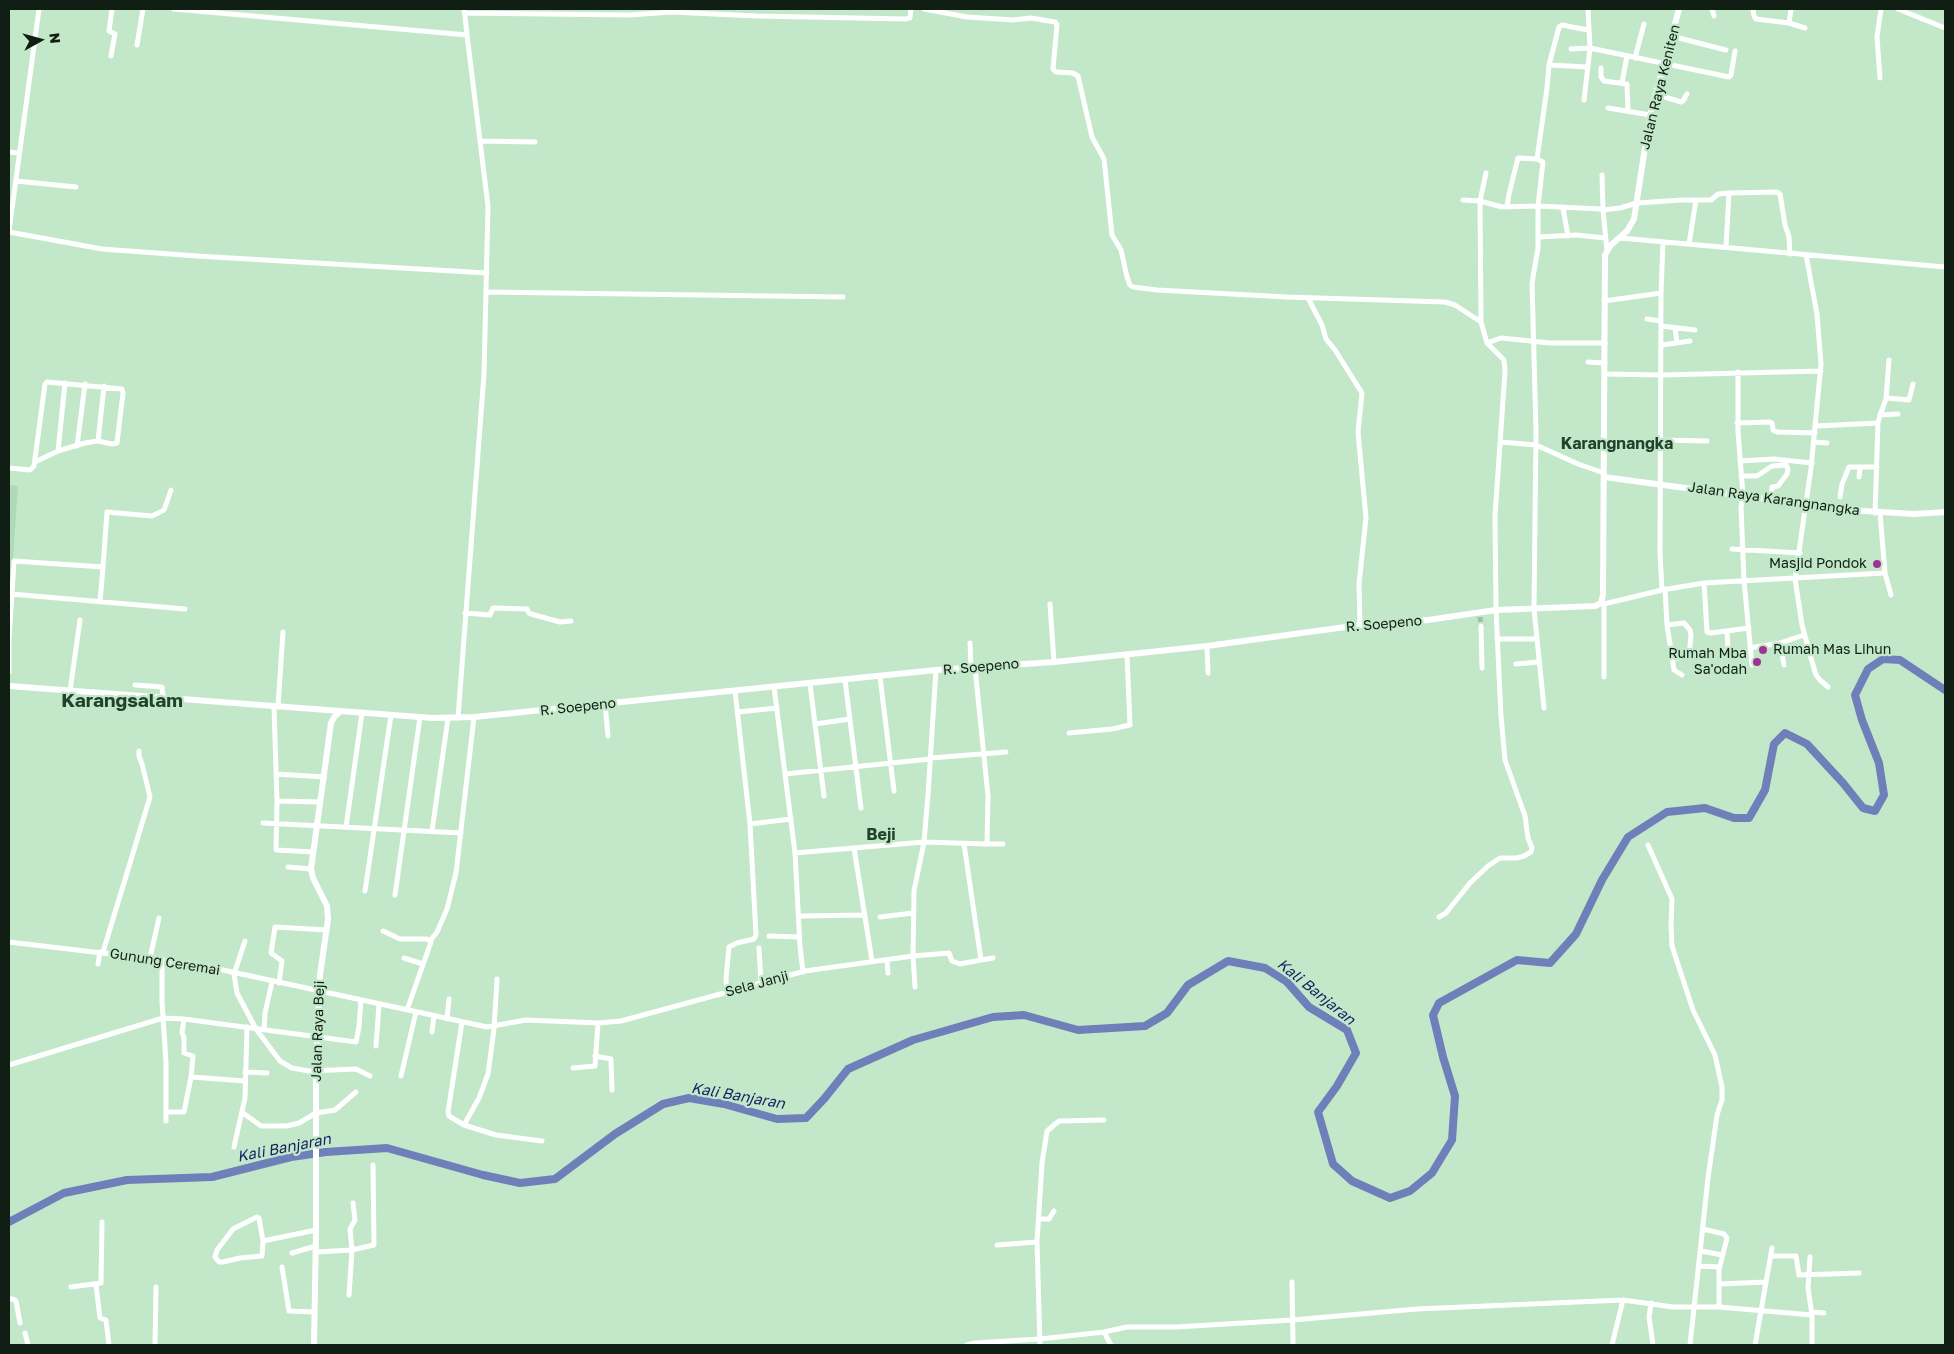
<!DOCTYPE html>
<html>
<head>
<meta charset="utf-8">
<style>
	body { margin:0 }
	#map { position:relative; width:1954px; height:1354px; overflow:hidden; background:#c2e8c9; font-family:"Golos Text",sans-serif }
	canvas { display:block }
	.frame { position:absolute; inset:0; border:10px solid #101e13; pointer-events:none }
	.north { position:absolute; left:15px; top:15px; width:50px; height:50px; -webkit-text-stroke:4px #c2e8c9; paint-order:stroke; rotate:83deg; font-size:14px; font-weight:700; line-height:20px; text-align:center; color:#101e13 }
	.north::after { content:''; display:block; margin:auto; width:18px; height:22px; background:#101e13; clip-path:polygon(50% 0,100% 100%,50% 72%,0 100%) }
</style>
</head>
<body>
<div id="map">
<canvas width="1954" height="1354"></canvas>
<div class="frame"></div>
<div class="north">N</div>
</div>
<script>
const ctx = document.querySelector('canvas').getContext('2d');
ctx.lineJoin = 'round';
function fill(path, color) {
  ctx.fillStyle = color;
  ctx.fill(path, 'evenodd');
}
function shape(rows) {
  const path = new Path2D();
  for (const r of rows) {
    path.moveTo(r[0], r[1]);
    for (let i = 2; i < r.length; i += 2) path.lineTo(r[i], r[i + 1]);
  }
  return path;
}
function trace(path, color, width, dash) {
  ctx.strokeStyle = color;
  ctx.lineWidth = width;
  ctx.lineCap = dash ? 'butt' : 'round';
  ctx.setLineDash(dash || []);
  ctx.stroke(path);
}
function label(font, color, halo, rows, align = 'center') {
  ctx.font = font + ' "Golos Text",sans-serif';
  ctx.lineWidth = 4.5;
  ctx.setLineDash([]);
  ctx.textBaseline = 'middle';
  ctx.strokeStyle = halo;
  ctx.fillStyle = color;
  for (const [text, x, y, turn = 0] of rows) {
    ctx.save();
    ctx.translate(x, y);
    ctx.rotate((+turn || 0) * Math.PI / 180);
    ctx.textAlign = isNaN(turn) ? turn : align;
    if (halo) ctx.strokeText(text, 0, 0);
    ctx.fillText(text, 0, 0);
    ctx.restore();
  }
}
fill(shape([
	[9,485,18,486,9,616]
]), '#aedab8');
trace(shape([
	[9,1222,64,1193,127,1180,212,1177,291,1157,326,1152,387,1148,483,1175,520,1183,555,1179,615,1134,663,1104,689,1098,724,1104,777,1119,806,1118,824,1099,848,1069,913,1040,993,1017,1024,1015,1078,1030,1145,1026,1167,1013,1188,985,1228,961,1265,968,1287,982,1309,1007,1347,1030,1356,1053,1337,1086,1318,1112,1333,1164,1352,1181,1390,1198,1410,1191,1432,1173,1452,1140,1455,1096,1443,1057,1433,1015,1439,1003,1517,960,1550,963,1576,934,1602,880,1628,837,1667,812,1705,808,1734,818,1749,818,1765,790,1774,744,1785,733,1807,744,1843,783,1863,808,1875,811,1884,795,1879,763,1862,720,1855,695,1868,669,1883,659,1900,660,1945,690]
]), '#6e7fb9', 8);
trace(shape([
	[1480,617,1481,626]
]), '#9ec0a5', 5, [5, 2.5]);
trace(shape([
	[174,9,467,35,488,206,484,374,458,718],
	[464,9,467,34],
	[924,9,967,17,1013,20,1031,18,1055,22,1057,25,1053,69,1056,72,1073,73,1078,76,1092,137,1104,159,1112,235,1121,250,1127,277,1130,285,1133,287,1157,290,1287,297,1445,302,1455,305,1481,322],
	[1588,9,1590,48,1729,77,1731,75,1735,51],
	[1712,9,1714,16],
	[1753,9,1754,16,1756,19,1789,23,1791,9],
	[1898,9,1945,28],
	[465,13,629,15,672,12,756,16,905,19,910,18,911,9],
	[1789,23,1805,28],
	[1671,36,1726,50],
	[137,45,143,9],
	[1571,49,1590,48,1584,100],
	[111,56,115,34,109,31,112,9],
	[1635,58,1644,24],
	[1549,65,1588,67],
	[1601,68,1601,77,1604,81,1627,84,1628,110],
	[1880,78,1877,37,1881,9],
	[1622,83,1627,56],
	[1655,94,1681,102,1683,101,1687,94],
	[1608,108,1650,115],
	[480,141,535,142],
	[9,152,19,153],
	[1537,159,1547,88,1549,65,1559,27,1562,25,1588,30],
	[1602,175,1603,210,1620,208,1637,203,1682,200,1711,200,1718,194,1729,193,1726,247],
	[16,181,76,187],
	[1729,193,1777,192,1780,194,1785,225,1789,237,1790,254],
	[1463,200,1480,201,1502,207,1538,206,1601,209,1603,210,1607,251],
	[1507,207,1509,194,1518,158,1537,159,1543,162,1538,206,1538,248,1532,283,1536,431,1534,609,1544,708],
	[1563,208,1568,236],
	[9,231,39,9],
	[9,232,102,249,197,256,487,273],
	[1539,237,1576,235,1605,238],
	[1620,238,1945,267],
	[1689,244,1696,200],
	[1806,255,1817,314,1821,364,1811,468,1795,579,1802,625,1811,658,1816,675,1820,680,1828,687],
	[486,292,843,297],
	[1661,293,1660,553,1662,590],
	[1308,298,1322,325,1326,339,1335,350,1362,393,1358,432,1366,518,1359,584,1360,625],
	[1604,301,1661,293,1663,242],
	[1647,319,1661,321],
	[1661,326,1695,330],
	[1675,328,1677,343],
	[1487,343,1501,338,1550,343,1605,343],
	[1662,345,1690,341],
	[1588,362,1605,363],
	[1738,372,1738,432,1743,495,1741,507,1744,581,1752,665],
	[1605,374,1662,375,1821,371],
	[1887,398,1909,400,1913,384],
	[1880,415,1886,399,1889,360],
	[1737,423,1769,422,1772,423,1773,430,1777,432,1815,433],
	[1816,426,1878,423],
	[1661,440,1707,441],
	[98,441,104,386],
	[1501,442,1536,445,1578,464,1604,473],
	[1814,442,1827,443],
	[77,446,85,384],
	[58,451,65,383],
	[1740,461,1774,459,1812,463],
	[9,468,30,470,34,466,45,384,47,382,122,389,123,393,117,443,112,444,98,441,85,443,58,451,35,462],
	[1741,476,1757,476,1772,466,1786,465,1788,469,1787,474,1778,486,1772,487,1771,500],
	[1859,477,1860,467],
	[1840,497,1842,484,1849,467,1877,467],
	[1875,513,1878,423,1880,415,1898,414],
	[1732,549,1800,553],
	[103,567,107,512,152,516,164,510,171,490],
	[1885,573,1891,595],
	[1704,583,1707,632,1711,633,1749,628],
	[1665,589,1667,625,1674,670,1682,675],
	[11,594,185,609],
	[1602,603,1604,604,1604,677],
	[1050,604,1054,662],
	[1604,604,1662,590,1704,583,1885,573,1880,513],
	[465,613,490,615,493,608,527,609,529,613,531,614,560,622,571,621],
	[1667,625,1684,623,1690,630,1691,636,1689,654,1672,660],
	[1481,626,1482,668],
	[1727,631,1728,648],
	[1497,639,1537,639],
	[970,643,971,668],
	[1780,643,1784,665],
	[1207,646,1208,673],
	[1750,648,1780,643,1804,635],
	[1516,664,1539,662],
	[9,672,9,640,14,561,103,567,100,602],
	[880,677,894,791],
	[845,680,861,808],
	[810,684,824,796],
	[135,685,162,687,163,698],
	[774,687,795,853,800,946,803,972],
	[70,691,80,620],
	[605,704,608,736],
	[274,707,277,801,276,850,313,852],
	[278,707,283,632],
	[738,712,777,708],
	[815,724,850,719],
	[1069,733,1112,729,1130,725,1127,654],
	[931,758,1006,752],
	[276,774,324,777],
	[785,774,930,759],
	[277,801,320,802],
	[263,823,461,833],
	[750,824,791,819],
	[346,827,362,713],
	[432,831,448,718],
	[987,844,1003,844],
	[1648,845,1672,899,1671,926,1672,946,1693,1010,1715,1055,1722,1087,1722,1100,1717,1115,1708,1178,1690,1345],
	[854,848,872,961],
	[795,853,924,842,987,844,988,796,975,668],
	[288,867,311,869],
	[365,891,391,715],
	[395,895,420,717],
	[799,916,865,915],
	[880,917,913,913],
	[1439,917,1446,913,1470,883,1488,866,1500,858,1517,858,1524,856,1531,852,1532,848,1528,838,1525,816,1505,760,1501,716,1496,610,1495,516,1505,371,1504,360,1487,343,1481,322,1480,201,1486,173],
	[383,931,400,939,427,939,431,942,407,1010],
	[769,936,799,937],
	[245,941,234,974,237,993,256,1029,280,1061,292,1068,309,1071,356,1069,370,1076],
	[430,941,437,932,447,909,456,873,474,717],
	[9,942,195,964,487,1027,526,1020,598,1023,621,1021,805,971,913,956,914,891,924,842,928,795,936,670],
	[759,948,761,983],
	[103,952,150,797,142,764,139,756,139,751],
	[150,958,159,918],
	[404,958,423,964],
	[162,959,162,1002,166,1062,166,1121],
	[887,960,888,973],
	[981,960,993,958],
	[98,964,100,952],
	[279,983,282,961,271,953,275,927,327,930],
	[915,987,913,956,949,953,952,961,960,964,981,960,964,844],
	[727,992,726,979,729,947,737,943,754,939,756,935,750,824,735,691],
	[184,1019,182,1033,184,1037,184,1053,193,1056,191,1077],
	[447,1019,449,999],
	[462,1022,448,1112,449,1116,464,1125,496,1135,542,1141],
	[264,1030,265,1013,272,982],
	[432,1032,434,1016],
	[376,1046,379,1004],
	[595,1056,611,1059,612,1090],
	[9,1065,163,1018,184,1019,356,1042,359,1027,361,1000],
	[573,1068,595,1066,598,1023],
	[245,1072,267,1073],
	[401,1076,416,1012],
	[166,1112,184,1112,191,1077,245,1081],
	[243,1113,261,1126,287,1126,299,1123,316,1113,335,1110,356,1092],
	[464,1125,479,1098,488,1074,494,1029,497,979],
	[234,1147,245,1098,247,1027],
	[1039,1219,1049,1219,1054,1211],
	[1703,1229,1724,1234,1727,1238,1719,1270,1719,1307],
	[263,1241,262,1256,240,1258,223,1262,219,1262,215,1257,217,1250,233,1229,257,1217,259,1218,263,1241,316,1230],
	[997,1245,1037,1242],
	[1701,1251,1722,1255],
	[316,1252,352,1250,374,1245,373,1165],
	[292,1253,316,1246],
	[1771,1256,1796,1256,1799,1275,1859,1273],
	[1810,1257,1808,1288,1812,1315],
	[1699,1266,1720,1267],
	[282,1267,289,1311,315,1312],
	[1292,1282,1293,1345],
	[1719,1284,1766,1282],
	[96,1285,100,1318,106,1320,109,1345],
	[71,1287,101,1283,102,1222],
	[349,1295,352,1250,350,1229,355,1220,353,1203],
	[9,1299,13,1299,16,1301,20,1323],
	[1651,1303,1649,1317,1653,1345],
	[1812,1312,1824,1313],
	[1104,1332,1111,1345],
	[25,1333,28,1345],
	[155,1345,156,1287],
	[967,1345,975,1343,1040,1339,1104,1332,1127,1327,1176,1327,1293,1320,1417,1309,1623,1300,1673,1307,1719,1307,1812,1315,1812,1345],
	[1040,1345,1037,1242,1042,1163,1047,1131,1059,1121,1104,1120],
	[1612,1345,1623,1300],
	[1755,1345,1772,1248]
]), '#fff', 5);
trace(shape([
	[1604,477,1848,510,1914,514,1945,512],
	[9,686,433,718,474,717,936,670,1054,662,1207,646,1360,625,1428,620,1496,610,1595,606,1601,603,1603,595,1605,255,1611,245,1627,231,1634,219,1650,115,1679,9],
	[314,1345,316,1230,316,1072,320,975,328,919,327,906,313,878,311,869,331,723,335,716,341,711]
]), '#fff', 6);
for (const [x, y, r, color] of [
	[1877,564,5,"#9d3395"],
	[1763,650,5,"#9d3395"],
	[1757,662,5,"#9d3395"]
]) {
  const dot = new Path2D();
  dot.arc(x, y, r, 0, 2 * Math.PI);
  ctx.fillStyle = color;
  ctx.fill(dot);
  trace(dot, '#c2e8c9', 2);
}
label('14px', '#101e13', '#c2e8c9', [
	["Jalan Raya Keniten",1660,87,-76],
	["Jalan Raya Karangnangka",1774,499,8],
	["R. Soepeno",1384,624,-5],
	["R. Soepeno",981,667,-5],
	["R. Soepeno",578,707,-6],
	["Gunung Ceremai",165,962,9],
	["Sela Janji",757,984,-15],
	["Jalan Raya Beji",318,1031,-88]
]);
label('14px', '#101e13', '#c2e8c9', [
	["Masjid Pondok",1867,564],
	["Rumah Mas Lihun",1773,650,"left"],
	["Rumah Mba",1747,654],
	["Sa'odah",1747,670]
], 'right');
label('italic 15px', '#171f64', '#c2e8c9', [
	["Kali Banjaran",1316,992,39],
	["Kali Banjaran",738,1096,10],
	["Kali Banjaran",284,1148,-11]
]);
label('bold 16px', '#22432b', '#c2e8c9', [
	["Karangnangka",1617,444],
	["Beji",881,835]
]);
label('bold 19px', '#22432b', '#c2e8c9', [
	["Karangsalam",122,701]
]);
</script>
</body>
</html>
